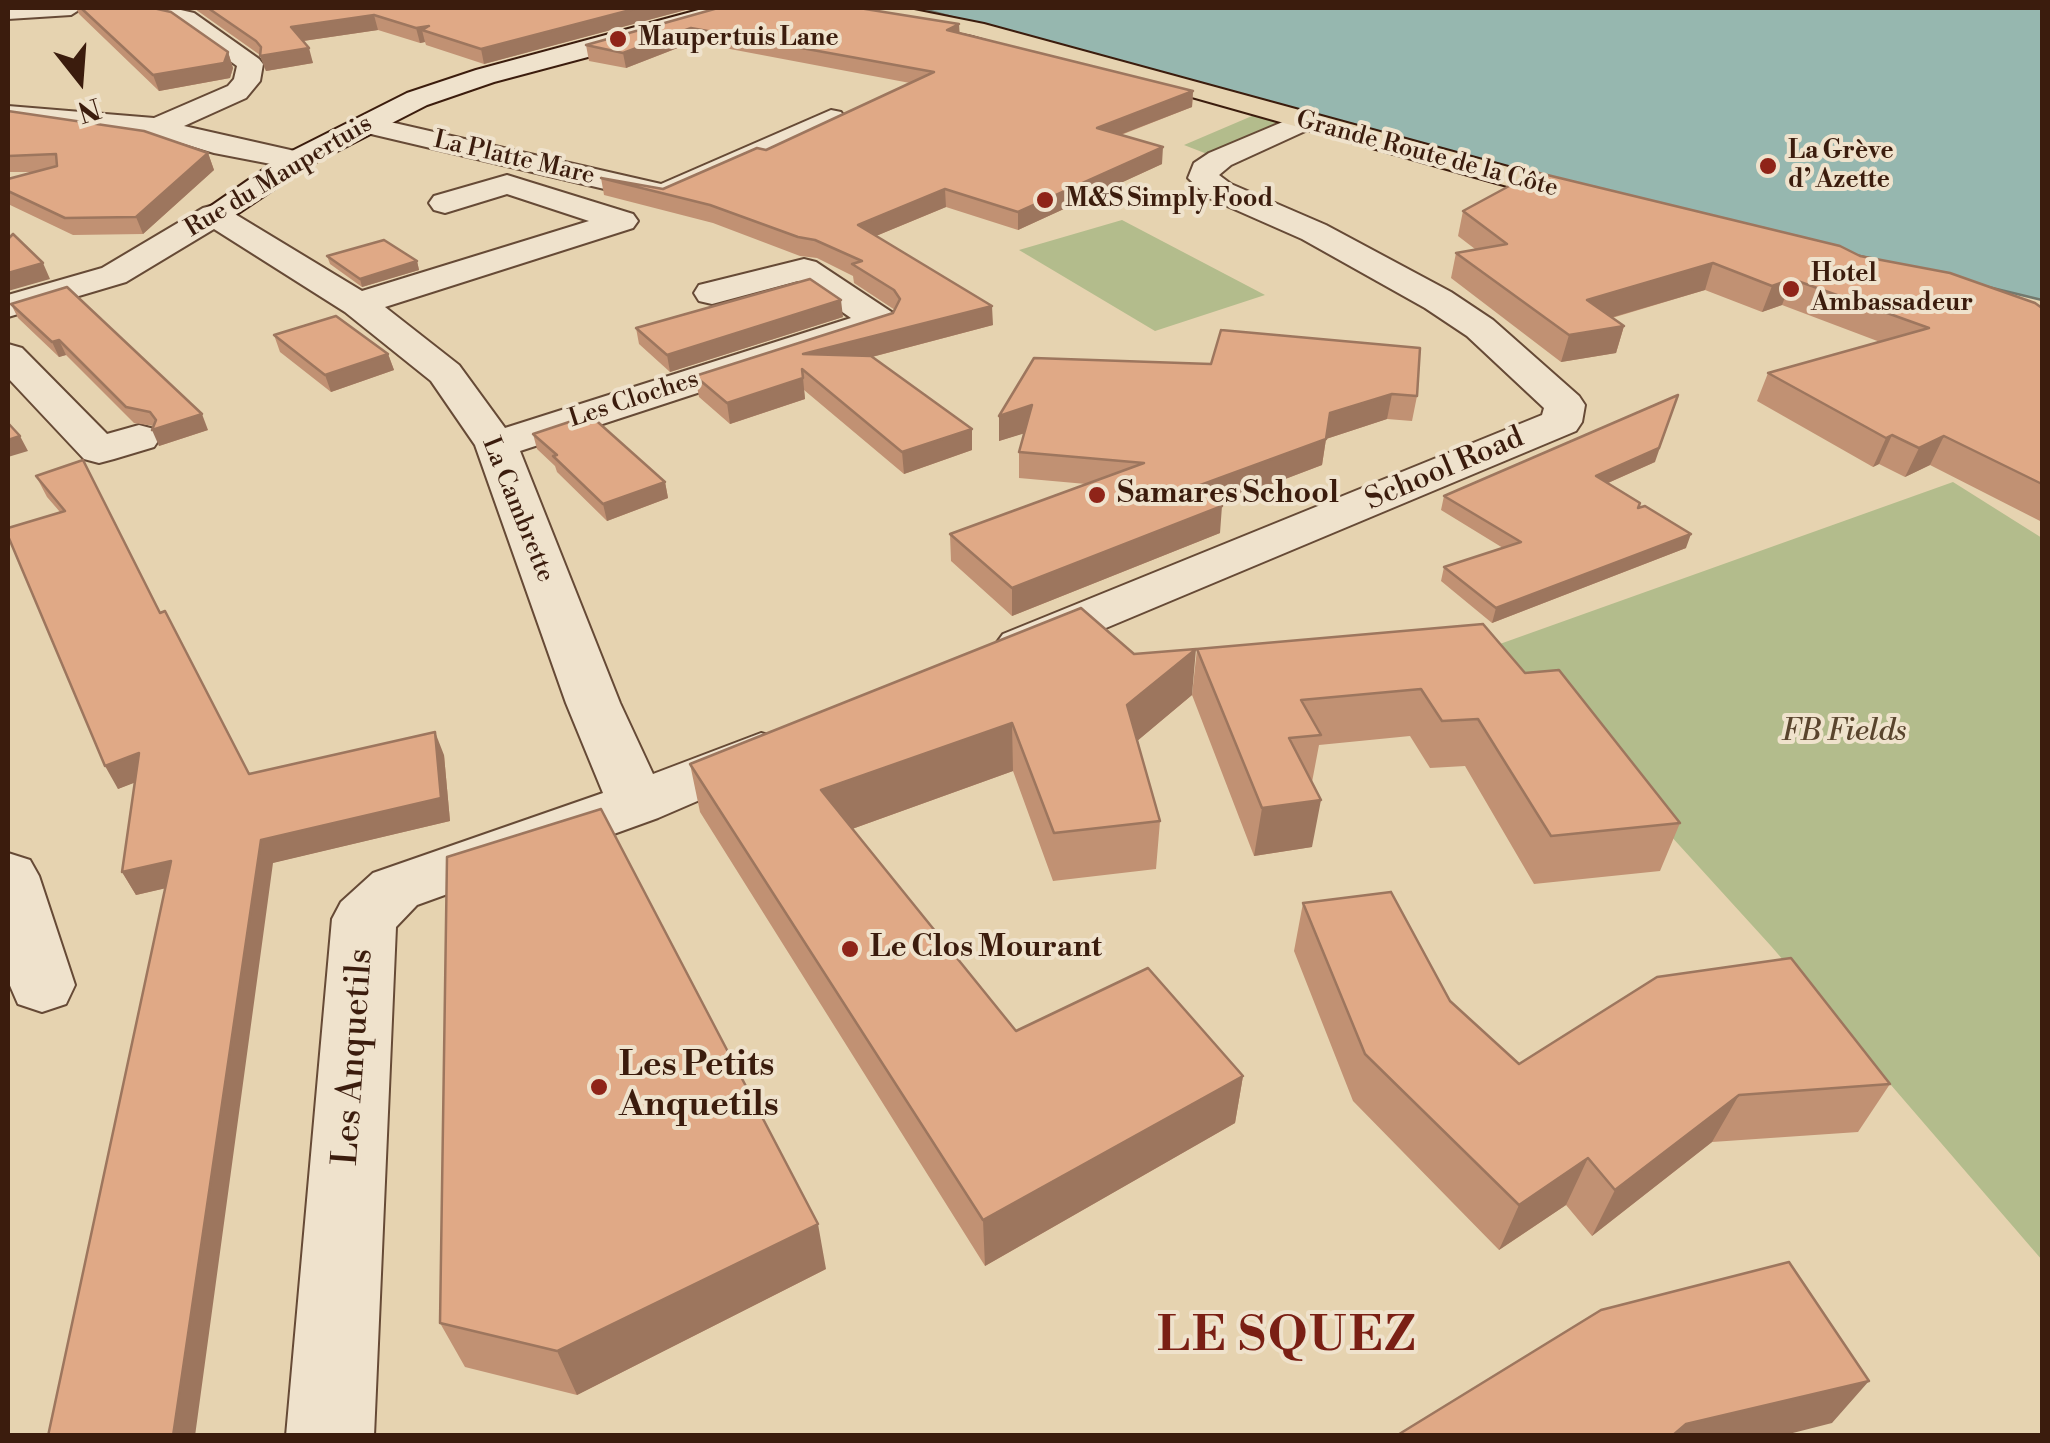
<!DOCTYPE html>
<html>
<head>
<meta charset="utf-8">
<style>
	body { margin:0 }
	#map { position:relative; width:2050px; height:1443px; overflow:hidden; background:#e6d3b0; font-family:"Libre Bodoni",serif }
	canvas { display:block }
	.frame { position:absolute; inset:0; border:10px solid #3b1c0d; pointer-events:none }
	.north { position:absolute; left:30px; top:30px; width:100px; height:100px; -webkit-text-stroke:8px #efe2cc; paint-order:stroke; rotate:163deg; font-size:28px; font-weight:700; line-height:40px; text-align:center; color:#3b1c0d }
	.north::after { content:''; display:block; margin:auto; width:35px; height:45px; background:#3b1c0d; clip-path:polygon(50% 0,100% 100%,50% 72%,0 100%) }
</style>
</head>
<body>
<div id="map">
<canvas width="2050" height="1443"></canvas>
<div class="frame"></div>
<div class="north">N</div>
</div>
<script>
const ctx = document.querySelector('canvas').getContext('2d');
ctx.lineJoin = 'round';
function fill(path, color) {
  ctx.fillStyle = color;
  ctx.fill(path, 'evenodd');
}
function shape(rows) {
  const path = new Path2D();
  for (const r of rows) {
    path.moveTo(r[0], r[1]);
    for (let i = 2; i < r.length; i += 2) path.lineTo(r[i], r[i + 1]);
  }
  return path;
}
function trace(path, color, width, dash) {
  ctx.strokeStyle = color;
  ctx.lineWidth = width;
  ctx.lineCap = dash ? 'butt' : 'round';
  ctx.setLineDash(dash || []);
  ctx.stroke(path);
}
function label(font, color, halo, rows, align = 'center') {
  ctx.font = font + ' "Libre Bodoni",serif';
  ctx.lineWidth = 8;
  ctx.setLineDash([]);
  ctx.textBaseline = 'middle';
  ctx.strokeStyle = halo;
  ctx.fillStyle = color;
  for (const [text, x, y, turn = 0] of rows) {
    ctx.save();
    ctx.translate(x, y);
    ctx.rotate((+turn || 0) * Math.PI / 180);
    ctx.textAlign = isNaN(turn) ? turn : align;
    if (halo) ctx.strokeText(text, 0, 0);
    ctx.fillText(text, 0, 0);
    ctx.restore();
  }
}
fill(shape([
	[1266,110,1304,121,1220,159,1184,145],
	[1122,220,1265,295,1155,331,1019,250],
	[1953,482,2042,538,2042,1260,1771,946,1497,645]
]), '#b3bc8c');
const water = shape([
	[919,8,2042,8,2042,300,1546,180,919,8]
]);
fill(water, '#96b7af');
trace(water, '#72796e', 2.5);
const street = shape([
	[8,8,82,8,71,15,8,19,8,8],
	[100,8,172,8,194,13,259,59,263,64,260,81,246,98,184,126,308,154,312,160,308,166,297,169,214,153,155,135,8,122,8,106,154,118,228,86,234,79,237,66,178,23,147,15,111,15,100,8],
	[831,110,841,112,845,118,841,124,664,203,354,130,350,124,364,116,661,184,831,110],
	[1304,113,1314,115,1318,121,1314,127,1231,165,1219,175,1231,184,1326,225,1451,292,1493,320,1579,396,1585,405,1582,422,1576,431,1039,656,1021,661,1003,656,995,645,1003,634,1542,415,1544,408,1467,336,1425,308,1302,239,1209,198,1188,178,1194,163,1209,153,1304,113],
	[507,175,633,214,638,221,633,228,385,307,459,365,505,428,851,318,798,281,712,304,699,301,694,293,699,285,804,259,816,262,893,313,898,321,893,329,520,451,620,703,653,774,761,733,781,739,789,752,781,765,658,818,417,905,396,927,374,1436,286,1436,332,919,341,902,373,873,603,793,566,703,475,445,431,381,345,312,214,229,126,282,8,317,8,295,102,268,203,208,214,205,225,208,362,291,589,221,507,194,445,213,434,210,429,203,434,196,507,175],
	[8,344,22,348,107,434,139,425,154,429,160,438,154,447,114,459,99,463,84,459,8,378,8,344],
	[8,853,30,860,39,876,75,985,66,1004,42,1012,18,1004,8,981,8,853]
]);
const secondary = shape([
	[706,8,739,8,736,13,648,41,494,82,427,105,308,166,225,222,214,225,203,222,198,215,286,154,407,93,476,70,706,8]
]);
const primary = shape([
	[861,8,904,8,984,24,1600,192,1605,199,1600,206,1589,208,1578,206,972,35,864,13,861,8]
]);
trace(street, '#664a36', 4);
trace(secondary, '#3b1c0d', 4);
trace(primary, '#3b1c0d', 4);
fill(street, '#efe2cc');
fill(secondary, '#efe2cc');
fill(primary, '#e6d3b0');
fill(shape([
	[76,8,153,8,228,52,233,68,230,78,159,91,79,14],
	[187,8,693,8,484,64,426,45,425,42,420,43,378,30,303,41,313,63,266,71,260,55,195,9],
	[718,8,960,33,1193,91,1192,107,1121,135,1162,164,1018,230,946,207,876,236,993,325,872,357,972,429,972,450,904,474,804,390,805,399,730,424,699,397,695,376,893,313,895,310,854,283,853,276,817,258,800,256,713,223,604,195,601,178,663,189,766,150,910,83,693,42,626,68,589,61,586,45],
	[8,111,208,153,214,170,143,234,73,235,8,204,8,179,35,172,8,172],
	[1463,211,1860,256,2042,308,2042,522,1930,465,1905,477,1879,464,1873,467,1757,401,1768,373,1880,342,1782,305,1762,312,1705,290,1612,318,1624,326,1616,353,1561,362,1451,278,1456,253,1475,249,1458,236],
	[327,256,417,261,419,270,362,287,330,264],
	[11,304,208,430,159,446,154,426,134,423,66,355,59,357,18,318],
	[843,317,670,372,639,344,636,328],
	[274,335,388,354,394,370,331,392,280,352],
	[1211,364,1417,396,1412,421,1387,419,1326,439,1322,465,1219,504,1220,533,1012,616,951,561,950,534,1086,484,1019,478,1019,452,1024,433,999,441,999,416],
	[533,434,665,482,668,498,607,521,557,472,555,466,537,449],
	[1655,462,1608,483,1686,548,1492,623,1441,581,1444,567,1503,548,1441,510,1444,496],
	[36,476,160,613,249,774,444,755,450,821,136,895,122,872,135,782,118,789,60,512,47,497],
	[1197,649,1525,673,1680,823,1660,871,1534,884,1465,766,1430,768,1410,736,1319,745,1312,782,1312,847,1254,856,1192,695],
	[1134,654,1192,695,1137,741,1160,821,1156,869,1053,881,1013,771,852,829,1016,1031,1243,1076,1235,1123,985,1266,700,812,690,764],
	[1303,903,1450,1001,1519,1064,1890,1084,1858,1132,1712,1142,1592,1236,1566,1205,1499,1250,1353,1101,1294,951],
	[826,1269,577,1395,465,1367,440,1323]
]), '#c19173');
fill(shape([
	[638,8,693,8,484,64,481,49],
	[374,15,378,30,296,42,291,27],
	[959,24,960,39,947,30],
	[429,26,422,30,425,42,420,43,416,28],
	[691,28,693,42,626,68,623,53],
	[309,48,313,63,266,71,260,56],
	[228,52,233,68,230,78,159,91,153,75],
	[1193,91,1192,107,1096,144,1097,128],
	[1163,147,1162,164,1018,230,1018,212],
	[208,153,214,170,143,234,136,217],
	[945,189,946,207,859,243,858,225],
	[417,261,419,270,362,287,360,279],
	[43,263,50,279,8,291,8,273],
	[1713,263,1705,290,1579,327,1587,300],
	[1792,279,1782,305,1762,312,1772,286],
	[841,300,843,317,670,372,667,355],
	[992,306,993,325,807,374,803,354],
	[1624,326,1616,353,1561,362,1569,335],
	[59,340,66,355,59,357,52,342],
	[388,354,394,370,331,392,325,375],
	[803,378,805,399,730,424,727,403],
	[1392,394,1387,419,1326,439,1322,465,1193,514,1195,487,1330,413],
	[1678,395,1655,462,1592,490,1596,476],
	[1032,405,1032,431,999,441,999,416],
	[202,414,208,430,159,446,152,430],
	[972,429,972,450,904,474,902,452],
	[1892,435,1879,464,1873,467,1886,438],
	[20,436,28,451,8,457,8,440],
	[1944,436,1930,465,1905,477,1919,448],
	[665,482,668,498,607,521,603,504],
	[1222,506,1220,533,1012,616,1012,588],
	[1691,534,1686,548,1492,623,1496,608],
	[1196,649,1192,695,1124,752,1127,705],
	[1012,723,1013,771,827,838,821,790],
	[435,732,444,755,450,821,273,863,195,1436,173,1436,261,840],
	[139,753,152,776,118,789,105,766],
	[1321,800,1312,847,1254,856,1262,808],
	[171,861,184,884,136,895,122,872],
	[1243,1076,1235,1123,985,1266,983,1220],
	[1739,1095,1712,1142,1592,1236,1615,1190],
	[1588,1158,1566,1205,1499,1250,1519,1205],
	[818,1224,826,1269,577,1395,557,1351],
	[1869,1381,1832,1423,1781,1436,1672,1436,1686,1424]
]), '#9d765e');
const building = shape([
	[81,8,153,8,171,12,228,52,224,63,153,75,81,8],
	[208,8,638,8,481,49,422,30,429,26,416,28,374,15,291,27,309,48,260,56,261,47,256,41,208,8],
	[718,8,859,8,959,24,947,30,1193,91,1097,128,1163,147,1018,212,945,189,858,225,992,306,803,354,871,356,972,429,902,452,802,369,803,378,727,403,695,376,893,313,900,299,894,290,852,264,862,261,815,240,798,237,710,205,601,178,663,189,757,148,766,150,934,72,691,28,623,53,586,45,718,8],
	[8,111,144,131,208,153,136,217,65,218,8,191,8,179,57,166,56,154,8,156,8,111],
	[1535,172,1840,246,1860,256,1950,273,2035,303,2042,308,2042,484,1944,436,1919,448,1892,435,1886,438,1768,373,1929,328,1792,279,1772,286,1713,263,1587,300,1624,326,1569,335,1456,253,1507,244,1463,211,1535,172],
	[13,234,43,263,8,273,8,239,13,234],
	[384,240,417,261,360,279,327,256,384,240],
	[810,279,841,300,667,355,636,328,810,279],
	[67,287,202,414,152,430,156,420,150,412,126,407,59,340,52,342,11,304,67,287],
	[336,316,388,354,325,375,274,335,336,316],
	[1221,330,1420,348,1417,396,1392,394,1330,413,1326,439,1195,487,1222,506,1012,588,950,534,1144,463,1019,452,1032,405,999,416,1034,358,1211,364,1221,330],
	[1678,395,1659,448,1596,476,1640,503,1638,508,1645,506,1691,534,1496,608,1444,567,1521,542,1444,496,1678,395],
	[590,415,665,482,603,504,553,456,557,455,533,434,590,415],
	[8,423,20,436,8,440,8,423],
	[83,460,160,613,165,611,249,774,435,732,441,798,261,840,173,1436,48,1436,171,861,122,872,139,753,105,766,8,536,8,528,65,511,36,476,83,460],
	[1081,608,1134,654,1196,649,1127,705,1160,821,1054,833,1012,723,821,790,1016,1031,1148,968,1243,1076,983,1220,690,764,1081,608],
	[1483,624,1525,673,1559,670,1680,823,1551,836,1478,719,1442,721,1421,689,1301,700,1321,735,1289,738,1321,800,1262,808,1197,649,1483,624],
	[601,809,818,1224,557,1351,440,1323,447,857,601,809],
	[1391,892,1450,1001,1519,1064,1657,977,1791,958,1890,1084,1739,1095,1615,1190,1588,1158,1519,1205,1365,1054,1303,903,1391,892],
	[1789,1262,1869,1381,1686,1424,1672,1436,1396,1436,1601,1310,1789,1262]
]);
fill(building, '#e0a986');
trace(building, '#9d765e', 2.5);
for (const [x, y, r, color] of [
	[618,39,10,"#8f2418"],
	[1768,166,10,"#8f2418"],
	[1045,200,10,"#8f2418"],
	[1791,289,10,"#8f2418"],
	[1097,495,10,"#8f2418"],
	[850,949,10,"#8f2418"],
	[599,1087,10,"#8f2418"]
]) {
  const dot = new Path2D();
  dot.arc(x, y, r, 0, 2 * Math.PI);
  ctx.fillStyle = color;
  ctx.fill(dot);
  trace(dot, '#efe2cc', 4);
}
label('bold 25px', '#3b1c0d', '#efe2cc', [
	["Maupertuis Lane",638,39],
	["La Grève",1788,152],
	["d’ Azette",1788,181],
	["M&S Simply Food",1065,200],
	["Hotel",1811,275],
	["Ambassadeur",1811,304]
], 'left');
label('25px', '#3b1c0d', '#efe2cc', [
	["Grande Route de la Côte",1427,155,15],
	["La Platte Mare",514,159,13],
	["Rue du Maupertuis",279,177,-31],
	["Les Cloches",634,400,-18],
	["La Cambrette",517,510,68]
]);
label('30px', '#3b1c0d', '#efe2cc', [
	["School Road",1445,470,-23]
]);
label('bold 30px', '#3b1c0d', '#efe2cc', [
	["Samares School",1117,495],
	["Le Clos Mourant",870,949]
], 'left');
label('italic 30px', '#59442d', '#efe2cc', [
	["FB Fields",1844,733]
]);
label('35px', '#3b1c0d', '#efe2cc', [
	["Les Anquetils",355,1057,-86]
]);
label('bold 35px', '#3b1c0d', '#efe2cc', [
	["Les Petits",619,1067],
	["Anquetils",619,1107]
], 'left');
ctx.letterSpacing = '2.5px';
label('bold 48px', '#7a1f14', '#efe2cc', [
	["LE SQUEZ",1287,1339]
]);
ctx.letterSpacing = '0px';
</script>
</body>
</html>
